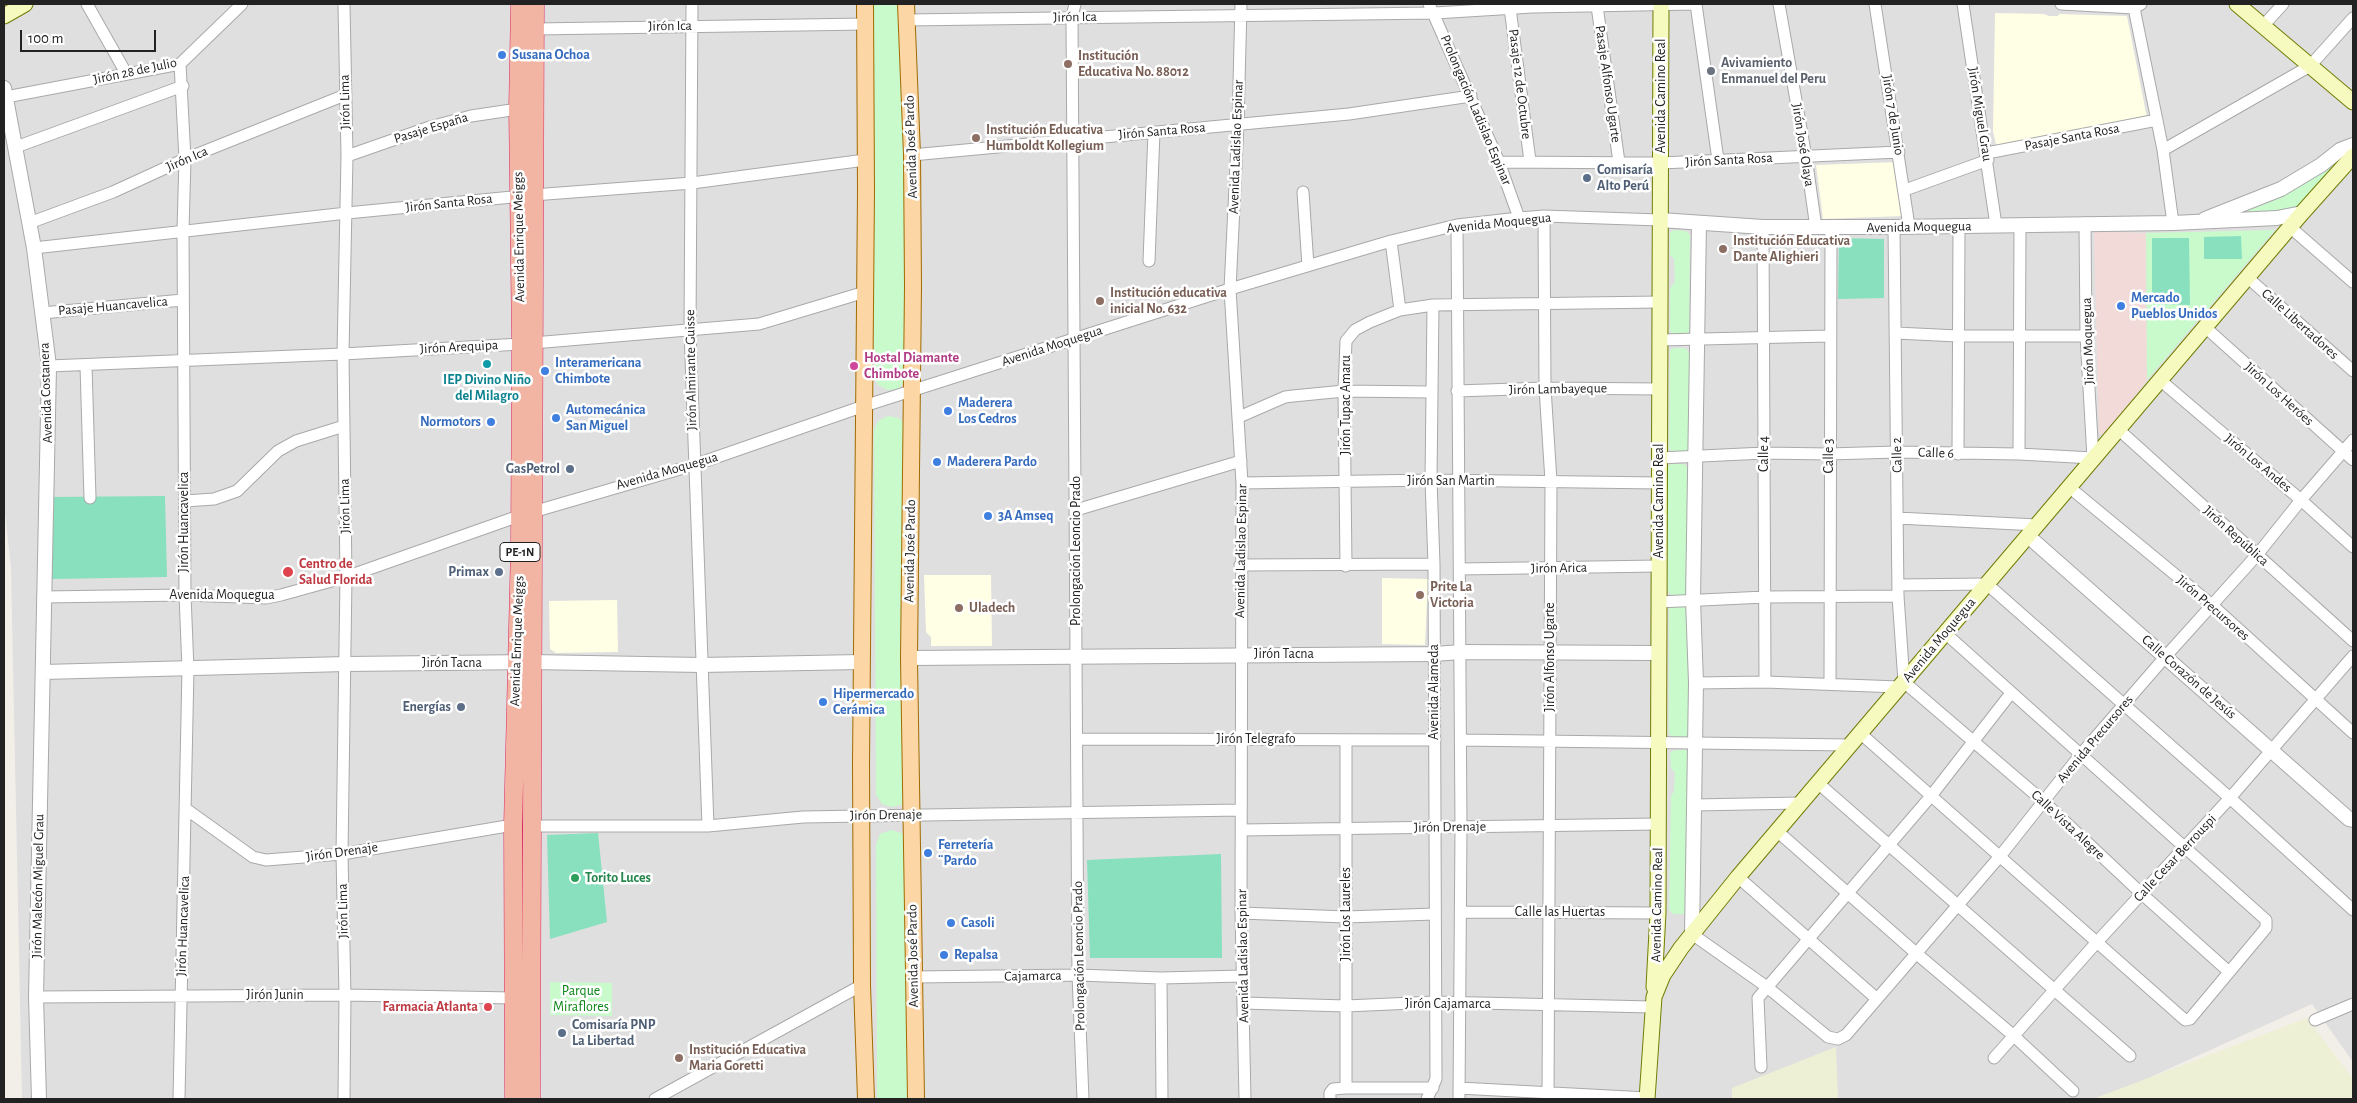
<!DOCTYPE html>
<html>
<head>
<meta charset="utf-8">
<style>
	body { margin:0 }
	#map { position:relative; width:2357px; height:1103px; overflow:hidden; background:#f2efe9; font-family:"Alegreya Sans",sans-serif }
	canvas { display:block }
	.frame { position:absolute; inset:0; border:5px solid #222; pointer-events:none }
	.scale { position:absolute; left:20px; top:30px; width:136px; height:22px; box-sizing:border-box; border:2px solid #222; border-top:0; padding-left:6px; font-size:15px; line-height:18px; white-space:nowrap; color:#222; -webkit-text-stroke:4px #fff; paint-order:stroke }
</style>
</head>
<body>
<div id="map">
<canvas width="2357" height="1103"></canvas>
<div class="frame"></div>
<div class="scale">100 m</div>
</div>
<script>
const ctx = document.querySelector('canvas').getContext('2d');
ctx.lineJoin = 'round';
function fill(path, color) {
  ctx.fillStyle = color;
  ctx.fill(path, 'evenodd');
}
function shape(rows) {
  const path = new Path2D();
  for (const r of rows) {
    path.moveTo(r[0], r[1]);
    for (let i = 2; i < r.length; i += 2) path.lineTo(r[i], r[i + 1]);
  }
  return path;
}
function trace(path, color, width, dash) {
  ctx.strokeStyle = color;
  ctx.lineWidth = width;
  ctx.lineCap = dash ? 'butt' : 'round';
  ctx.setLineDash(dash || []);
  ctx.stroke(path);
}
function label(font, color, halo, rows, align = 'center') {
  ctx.font = font + ' "Alegreya Sans",sans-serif';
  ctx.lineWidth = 5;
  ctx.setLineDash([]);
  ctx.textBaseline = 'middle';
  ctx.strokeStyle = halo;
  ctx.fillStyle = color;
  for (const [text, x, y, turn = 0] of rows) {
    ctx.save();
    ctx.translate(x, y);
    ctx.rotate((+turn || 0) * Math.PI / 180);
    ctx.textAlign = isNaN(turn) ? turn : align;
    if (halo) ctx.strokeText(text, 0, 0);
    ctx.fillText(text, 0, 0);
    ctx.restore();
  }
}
fill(shape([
	[4,4,2353,4,2353,1062,2312,1004,2102,1099,22,1099,11,568,4,503]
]), '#e0dfdf');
fill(shape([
	[2094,231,2146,233,2147,380,2108,434,2099,434]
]), '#f2dad9');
fill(shape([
	[1995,13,2044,14,2049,16,2058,16,2059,14,2127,16,2147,118,1996,145,1993,131],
	[1897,162,1903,216,1823,219,1816,165],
	[924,575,991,575,992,646,931,646,931,637,926,632],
	[1382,578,1428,579,1425,645,1382,644],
	[617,600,618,652,556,653,550,649,549,601]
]), '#ffffe5');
fill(shape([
	[2307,1018,2353,1079,2353,1099,2093,1099],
	[1836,1047,1838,1099,1732,1099,1732,1088]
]), '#eef0d5');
fill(shape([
	[872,4,903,4,905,380,899,389,888,390,878,385,875,380,874,369],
	[2340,158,2301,205,2291,212,2232,215],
	[1673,230,1686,231,1690,235,1689,332,1686,335,1674,336,1670,331,1670,289,1675,281,1674,259,1670,255,1670,233],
	[2275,230,2147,380,2146,233],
	[1673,348,1685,348,1689,352,1689,449,1685,452,1673,453,1669,448,1670,350],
	[888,416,899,418,906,426,906,801,901,805,892,807,882,804,876,795,874,430,878,421],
	[1671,464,1684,464,1688,468,1688,592,1684,596,1672,596,1668,591,1668,467],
	[1672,606,1685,606,1689,610,1688,734,1685,738,1673,738,1669,734,1669,609],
	[1674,750,1686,750,1690,754,1687,914,1673,914,1669,910,1671,796,1674,791,1675,773,1671,768,1670,753],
	[891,830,901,833,905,837,909,1099,877,1099,876,845,880,834],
	[550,982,612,983,612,1016,550,1015]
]), '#c8facc');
fill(shape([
	[2241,236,2242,259,2204,259,2204,237],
	[1839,238,1884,239,1884,298,1838,299],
	[2152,238,2189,238,2190,305,2152,304],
	[165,496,167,577,52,579,50,497],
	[598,833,607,922,550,939,547,835],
	[1221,854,1222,958,1090,958,1087,860]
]), '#88e0be');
const minor = shape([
	[87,4,126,73],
	[692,4,690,330,708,826],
	[1075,4,1072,17,1078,975,1083,1099],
	[1241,4,1238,124,1230,289,1242,483,1241,913,1245,1099],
	[1429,4,1499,162,1519,218],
	[1696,4,1718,160],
	[1779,4,1806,157,1816,228],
	[1875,4,1909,226],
	[1963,4,1996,225],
	[2061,4,2134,8,2141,4],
	[1597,6,1619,162],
	[1510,8,1530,161],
	[2134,8,2163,150,2173,223],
	[907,20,1435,13,1532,7,1694,4],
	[2263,26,2283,4],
	[535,29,866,24],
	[6,97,180,64,242,4],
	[16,147,183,86],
	[2163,150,2310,66,2353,18],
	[1987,153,2157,120],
	[912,155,1349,114,1471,96],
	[347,156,430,127,471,116,518,109],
	[1499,162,1661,163,1899,152],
	[1905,190,1988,160],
	[1303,192,1308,266],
	[1544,216,1545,388,1551,481,1548,1099],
	[29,223,113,192,185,159,345,95],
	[1457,225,1461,827,1459,1099],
	[1763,227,1765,682],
	[1894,227,1898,596,1904,682,2043,801,2142,894,2228,971],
	[2290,227,2353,282],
	[1391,241,1400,310],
	[34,248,347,213,533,195,692,183,865,160],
	[1149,261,1154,132],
	[2247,277,2353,371],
	[42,313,183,300],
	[2205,327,2353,460],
	[1896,333,1958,336,2086,336],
	[1660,340,1829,336],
	[49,366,343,354,521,344,759,324,865,292],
	[86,366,90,498],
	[2160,380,2301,500,2353,547],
	[1457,391,1545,388,1660,389],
	[1239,417,1285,397,1293,396,1344,391,1432,392],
	[2118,429,2353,641],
	[1958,454,1959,226],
	[2019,454,2020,225],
	[1660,458,1764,453,1829,454,1897,452,2019,454,2093,458,2086,336,2085,223],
	[1242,483,1431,480,1659,483],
	[2069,487,2212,605,2353,733],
	[185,501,214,499,237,491,278,451,296,441,344,426],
	[1076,510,1241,461],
	[1897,518,2037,525],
	[1240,565,1434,564],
	[1346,566,1344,391,1346,341,1355,330,1370,322,1400,310,1433,305],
	[1460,569,1659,566],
	[1898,585,1987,584,2230,798,2353,910],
	[43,597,185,595,266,598,281,595,346,577,519,516,694,465,864,406,1230,289,1391,241,1457,225,1519,218,1544,216,1660,220],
	[1659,602,1765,597,1898,596],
	[1696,683,1765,682,1899,687],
	[1830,683,1831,228],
	[1860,733,2185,1020,2190,1019,2266,928,2266,920,1945,633],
	[1077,739,1435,740],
	[1461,740,1850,745],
	[1818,783,2130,1056],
	[1694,805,1801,803],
	[186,809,253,857,266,860,342,854,513,825],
	[532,826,708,826,803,817,862,816,1241,810],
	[1242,830,1658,824],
	[1777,831,1917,954,2014,1036,2073,1091],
	[1738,877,1877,999],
	[1461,912,1658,913],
	[1241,913,1346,917,1435,914],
	[1692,934,1767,987,1828,1037,1838,1039,1846,1035,2001,855,2081,754,2166,656,2257,555,2301,500,2353,440],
	[914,977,1078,975,1161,978,1243,976],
	[1161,978,1162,1099],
	[36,997,345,995,514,998],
	[1243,1003,1346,1006,1435,1002,1652,1007],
	[2315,1020,2353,1004],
	[1994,1058,2097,942,2230,798,2353,656],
	[1761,1067,1758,998,1931,796,2011,693],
	[1346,1088,1346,740],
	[1459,1088,1647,1098],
	[179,1099,188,669,185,595,183,230,185,159,180,64],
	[344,1099,345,995,342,854,346,577,343,354,347,156,344,4],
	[655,1099,862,985],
	[1330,1099,1330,1093,1333,1089,1346,1088,1433,1088],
	[1427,1099,1436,1079,1434,564,1431,480,1433,305,1660,302]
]);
const tertiary = shape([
	[4,88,34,248,49,366,36,997,39,1099],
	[2205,219,2281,189,2321,165,2340,150,2353,145],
	[1660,220,1763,227,1894,227,2173,223,2277,218,2302,213],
	[2028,536,2349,819,2353,820],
	[909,658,1434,654,1461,652,1659,653],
	[43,672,346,664,532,662,701,665,861,662],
	[1692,934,1696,683,1693,600,1699,223]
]);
const secondary = shape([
	[2237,4,2353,102],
	[4,16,25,4],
	[1654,987,1658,913,1661,4],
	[1647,1099,1654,997,1663,975,1681,948,1738,877,2302,213,2353,156]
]);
const primary = shape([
	[865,4,866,191,861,763,862,985,866,1099],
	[906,4,912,155,913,286,909,658,916,1099]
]);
const trunk = shape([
	[514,1099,513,825,520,547,521,344,518,109,520,4],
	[531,1099,535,4]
]);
trace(minor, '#a9a9a9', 13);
trace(tertiary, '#a9a9a9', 16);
trace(secondary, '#707d05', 17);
trace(primary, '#a06b00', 18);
trace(trunk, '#dc2a67', 19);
trace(minor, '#fff', 11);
trace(tertiary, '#fff', 14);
trace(secondary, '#f7fabf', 15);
trace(primary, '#fcd6a4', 16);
trace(trunk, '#f2b4a3', 18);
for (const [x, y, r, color] of [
	[502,55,5,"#3f7fe0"],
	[1068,64,5,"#8d6e63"],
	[1711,71,5,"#6b7280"],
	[976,138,5,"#8d6e63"],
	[1587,178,5,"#5c6f8a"],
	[1723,249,5,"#8d6e63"],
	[1100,301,5,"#8d6e63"],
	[2121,306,5,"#3f7fe0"],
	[487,364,5,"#0f9aa8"],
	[854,366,5,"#d1479c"],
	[545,371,5,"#3f7fe0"],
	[948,411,5,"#3f7fe0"],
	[556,418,5,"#3f7fe0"],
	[491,422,5,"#3f7fe0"],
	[937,462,5,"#3f7fe0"],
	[570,469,5,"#5c6f8a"],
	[988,516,5,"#3f7fe0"],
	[288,572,6,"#e0444e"],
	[499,572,5,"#5c6f8a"],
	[1420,595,5,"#8d6e63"],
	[959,608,5,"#8d6e63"],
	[823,702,5,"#3f7fe0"],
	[461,707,5,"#5c6f8a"],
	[928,853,5,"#3f7fe0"],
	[575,878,5,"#2e9e5b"],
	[951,923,5,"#3f7fe0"],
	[944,955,5,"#3f7fe0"],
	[488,1007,5,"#e0444e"],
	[562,1033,5,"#5c6f8a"],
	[679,1058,5,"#8d6e63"]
]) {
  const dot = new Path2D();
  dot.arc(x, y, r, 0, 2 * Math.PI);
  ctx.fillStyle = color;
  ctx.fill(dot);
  trace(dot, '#fff', 2);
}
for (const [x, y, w] of [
	[520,552,40]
]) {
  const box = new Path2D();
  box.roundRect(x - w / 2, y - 9.5, w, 19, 4);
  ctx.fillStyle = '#fff';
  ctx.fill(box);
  trace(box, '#222', 1);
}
label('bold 12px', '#222', null, [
	["PE-1N",520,552]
]);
label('14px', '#222', '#fff', [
	["Jirón Ica",1075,17,-1],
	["Jirón Ica",670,26,-1],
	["Jirón 28 de Julio",135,71,-12],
	["Pasaje 12 de Octubre",1520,84,83],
	["Pasaje Alfonso Ugarte",1608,84,82],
	["Avenida Camino Real",1661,96,-90],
	["Jirón Lima",345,102,-91],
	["Prolongación Ladislao Espinar",1476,110,67],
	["Jirón Miguel Grau",1980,114,81],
	["Jirón 7 de Junio",1893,115,81],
	["Pasaje España",431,128,-17],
	["Jirón Santa Rosa",1162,131,-5],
	["Pasaje Santa Rosa",2072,137,-11],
	["Jirón José Olaya",1803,145,81],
	["Avenida José Pardo",911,147,-92],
	["Avenida Ladislao Espinar",1236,147,-88],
	["Jirón Ica",187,159,-23],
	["Jirón Santa Rosa",1729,160,-3],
	["Jirón Santa Rosa",449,203,-6],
	["Avenida Moquegua",1499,223,-6],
	["Avenida Moquegua",1919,227,-1],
	["Avenida Enrique Meiggs",519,237,-91],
	["Pasaje Huancavelica",113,306,-5],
	["Calle Libertadores",2300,324,42],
	["Jirón Moquegua",2088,341,-92],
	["Avenida Moquegua",1052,346,-18],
	["Jirón Arequipa",459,347,-3],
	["Jirón Almirante Guisse",691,370,-91],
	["Jirón Lambayeque",1558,389,-1],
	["Avenida Costanera",46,393,-92],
	["Jirón Los Heróes",2279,394,42],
	["Jirón Tupac Amaru",1346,405,-90],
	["Calle 6",1936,453,2],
	["Calle 4",1764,454,-90],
	["Calle 2",1897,455,-91],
	["Calle 3",1829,456,-90],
	["Jirón Los Andes",2258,463,40],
	["Avenida Moquegua",667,471,-16],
	["Jirón San Martin",1451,481],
	["Avenida Camino Real",1659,501,-90],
	["Jirón Lima",345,506,-91],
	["Jirón Huancavelica",184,522,-90],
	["Jirón República",2236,536,42],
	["Avenida José Pardo",910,551,-89],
	["Prolongación Leoncio Prado",1076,551,-90],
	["Avenida Ladislao Espinar",1241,551,-89],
	["Jirón Arica",1559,568,-1],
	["Avenida Moquegua",222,595],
	["Jirón Precursores",2213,608,41],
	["Avenida Moquegua",1939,640,-50],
	["Avenida Enrique Meiggs",517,641,-88],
	["Jirón Tacna",1284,654],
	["Jirón Alfonso Ugarte",1550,657,-90],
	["Jirón Tacna",452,663],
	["Calle Corazón de Jesús",2189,677,41],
	["Avenida Alameda",1434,692,-90],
	["Jirón Telegrafo",1256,739],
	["Avenida Precursores",2095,739,-50],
	["Jirón Drenaje",886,815,-1],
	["Calle Vista Alegre",2068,825,43],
	["Jirón Drenaje",1450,827,-1],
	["Jirón Drenaje",342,852,-8],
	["Calle Cesar Berrouspi",2175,858,-47],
	["Jirón Malecón Miguel Grau",38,886,-89],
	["Avenida Camino Real",1657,905,-89],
	["Jirón Lima",343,911,-91],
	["Calle las Huertas",1560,912],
	["Jirón Los Laureles",1346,914,-90],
	["Jirón Huancavelica",183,926,-88],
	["Avenida José Pardo",913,956,-91],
	["Prolongación Leoncio Prado",1079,956,-91],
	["Avenida Ladislao Espinar",1243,956,-91],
	["Cajamarca",1033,976,-1],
	["Jirón Junin",275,995],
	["Jirón Cajamarca",1448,1004]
]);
label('bold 14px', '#366cbe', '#fff', [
	["Susana Ochoa",512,55],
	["Mercado",2131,298],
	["Pueblos Unidos",2131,314],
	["Interamericana",555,363],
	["Chimbote",555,379],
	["Maderera",958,403],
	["Los Cedros",958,419],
	["Automecánica",566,410],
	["San Miguel",566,426],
	["Normotors",481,422,"right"],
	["Maderera Pardo",947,462],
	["3A Amseq",998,516],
	["Hipermercado",833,694],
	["Cerámica",833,710],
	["Ferretería",938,845],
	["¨Pardo",938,861],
	["Casoli",961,923],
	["Repalsa",954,955]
], 'left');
label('bold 14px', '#785e54', '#fff', [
	["Institución",1078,56],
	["Educativa No. 88012",1078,72],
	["Institución Educativa",986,130],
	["Humboldt Kollegium",986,146],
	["Institución Educativa",1733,241],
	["Dante Alighieri",1733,257],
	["Institución educativa",1110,293],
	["inicial No. 632",1110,309],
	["Prite La",1430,587],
	["Victoria",1430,603],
	["Uladech",969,608],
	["Institución Educativa",689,1050],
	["Maria Goretti",689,1066]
], 'left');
label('bold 14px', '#5b616d', '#fff', [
	["Avivamiento",1721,63],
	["Enmanuel del Peru",1721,79]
], 'left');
label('bold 14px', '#4e5e75', '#fff', [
	["Comisaría",1597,170,"left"],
	["Alto Perú",1597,186,"left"],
	["GasPetrol",560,469],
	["Primax",489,572],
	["Energías",451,707],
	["Comisaría PNP",572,1025,"left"],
	["La Libertad",572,1041,"left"]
], 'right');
label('bold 14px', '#b23c85', '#fff', [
	["Hostal Diamante",864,358],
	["Chimbote",864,374]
], 'left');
label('bold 14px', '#0d838f', '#fff', [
	["IEP Divino Niño",487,380],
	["del Milagro",487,396]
]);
label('bold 14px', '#be3a42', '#fff', [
	["Centro de",299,564],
	["Salud Florida",299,580],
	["Farmacia Atlanta",478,1007,"right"]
], 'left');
label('bold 14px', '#27864d', '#fff', [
	["Torito Luces",585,878]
], 'left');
label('14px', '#0c8416', '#fff', [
	["Parque",581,991],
	["Miraflores",581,1007]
]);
</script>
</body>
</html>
